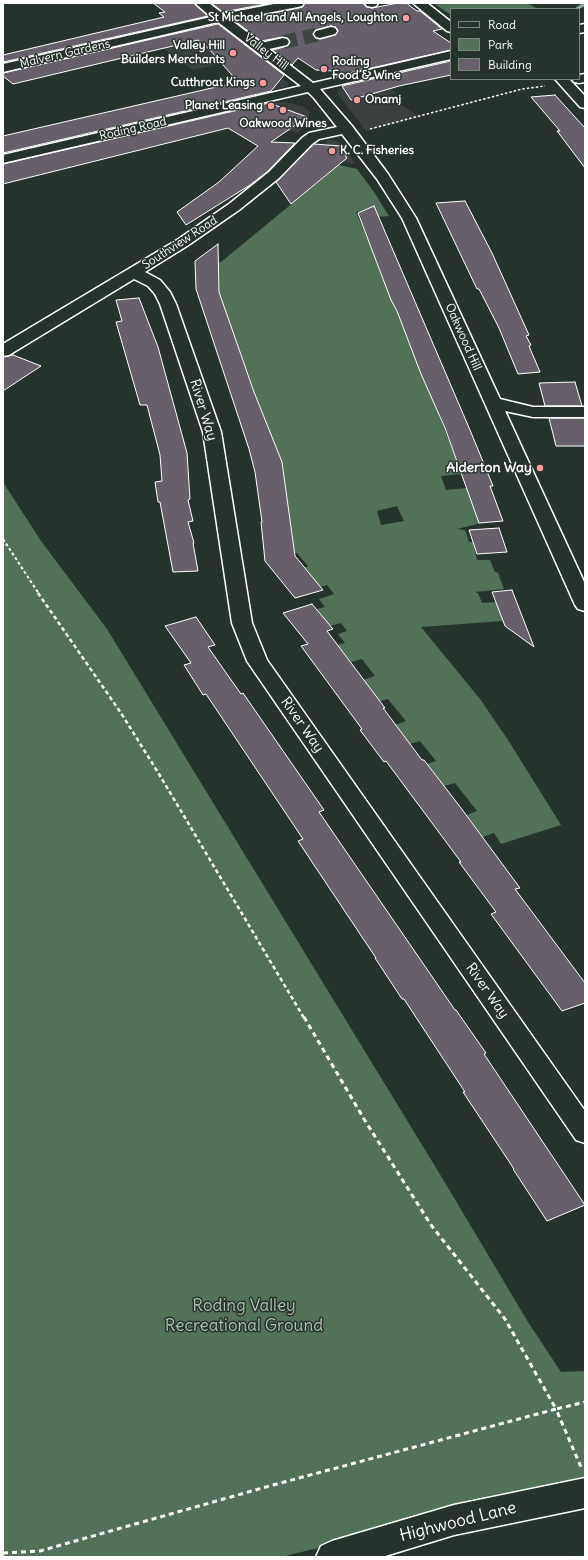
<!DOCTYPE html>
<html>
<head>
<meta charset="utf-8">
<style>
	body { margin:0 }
	#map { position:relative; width:588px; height:1560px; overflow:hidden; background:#26332d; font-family:Delius,sans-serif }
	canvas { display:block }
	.frame { position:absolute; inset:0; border:4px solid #fff; pointer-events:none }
	.legend { position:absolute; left:450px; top:8px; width:130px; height:72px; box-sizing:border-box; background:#26332d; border:1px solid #7d8581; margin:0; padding:5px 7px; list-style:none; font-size:12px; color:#fff }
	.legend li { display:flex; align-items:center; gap:8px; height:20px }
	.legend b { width:20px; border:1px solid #7d8581 }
</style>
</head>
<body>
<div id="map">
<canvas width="588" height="1560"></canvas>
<div class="frame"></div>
<ul class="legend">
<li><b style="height:5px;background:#26332d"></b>Road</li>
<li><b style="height:11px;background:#527159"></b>Park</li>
<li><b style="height:11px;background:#67606a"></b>Building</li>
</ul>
</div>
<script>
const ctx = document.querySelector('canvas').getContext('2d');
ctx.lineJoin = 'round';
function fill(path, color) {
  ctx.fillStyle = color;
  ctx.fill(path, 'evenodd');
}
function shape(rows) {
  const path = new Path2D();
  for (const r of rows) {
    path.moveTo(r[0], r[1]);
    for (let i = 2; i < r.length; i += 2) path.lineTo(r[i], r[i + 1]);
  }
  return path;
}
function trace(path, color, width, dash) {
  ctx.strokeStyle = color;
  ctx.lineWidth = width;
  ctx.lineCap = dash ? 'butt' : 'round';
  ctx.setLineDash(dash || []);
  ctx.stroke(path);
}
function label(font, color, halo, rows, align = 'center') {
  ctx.font = font + ' Delius,sans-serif';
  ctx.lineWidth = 3;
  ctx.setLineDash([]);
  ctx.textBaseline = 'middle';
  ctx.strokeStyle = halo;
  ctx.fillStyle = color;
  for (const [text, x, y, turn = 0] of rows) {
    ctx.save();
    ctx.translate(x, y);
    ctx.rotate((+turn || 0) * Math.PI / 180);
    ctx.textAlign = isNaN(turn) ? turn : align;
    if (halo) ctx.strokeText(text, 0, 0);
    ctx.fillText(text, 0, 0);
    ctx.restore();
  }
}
fill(shape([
	[205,26,214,26,288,83,288,86,261,92,220,64,193,70,150,39],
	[374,78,397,93,387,96,420,117,366,131,338,94,340,89,351,84],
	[274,102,290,103,302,106,309,111,309,117,298,133,261,124,237,111],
	[328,140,334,140,340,142,355,164,310,156]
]), '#3a403f');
fill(shape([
	[433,3,531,3,529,4,538,9,451,9,451,15],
	[339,165,357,169,374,192,389,216,377,217,374,210,356,212,397,309,462,474,441,476,446,490,477,487,478,494,469,497,485,522,457,529,465,530,469,542,473,542,477,560,490,560,495,572,498,573,504,589,475,592,478,593,482,603,496,602,503,621,421,627,480,699,508,740,561,825,501,844,494,833,483,837,467,815,477,811,455,783,444,786,427,764,436,761,420,741,410,744,395,725,406,721,388,699,380,701,363,680,375,676,362,659,351,662,337,645,345,643,338,634,347,631,341,623,330,626,317,609,325,607,319,599,334,594,327,585,320,587,304,568,308,566,297,553,295,553,283,467,276,446,272,441,219,294,218,263,221,262],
	[397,506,404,521,381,525,377,511],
	[3,482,41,541,107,629,441,1176,528,1322,561,1372,585,1371,585,1483,281,1557,3,1557]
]), '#527159');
fill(shape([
	[583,3,585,3,585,6,579,9,574,9,583,3]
]), '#97a7ad');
const building = shape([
	[153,3,194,3,208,16,3,62,3,55,164,17,159,13,165,12,153,3],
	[211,3,271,3,223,12,211,3],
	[305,3,362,3,367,7,372,8,398,3,406,3,417,11,420,11,442,29,433,31,451,43,451,50,336,76,334,71,316,70,298,58,292,65,272,50,288,46,290,43,288,38,283,37,261,41,235,21,302,7,305,3],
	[331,26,335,27,338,30,335,35,320,39,316,38,313,35,316,30,331,26],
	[218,24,284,75,271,91,3,153,3,136,238,82,210,50,198,40,13,84,3,76,3,73,218,24],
	[451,61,451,75,399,86,351,100,342,86,451,61],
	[555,95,585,128,585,168,557,131,560,131,531,97,555,95],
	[269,103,307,117,271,142,295,143,268,171,250,185,186,225,177,212,219,182,258,146,228,128,3,184,3,164,269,103],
	[314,144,340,146,347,158,291,204,276,182,314,144],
	[465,201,492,253,529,335,526,336,531,345,529,346,540,372,518,374,499,328,479,289,477,289,436,203,465,201],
	[374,206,470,430,493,486,490,486,503,521,479,523,445,428,421,374,397,311,391,300,358,213,374,206],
	[218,244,219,292,254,392,282,462,295,556,323,590,295,598,265,561,261,522,262,522,255,472,249,449,196,289,195,261,218,244],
	[139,298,158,347,187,453,190,499,188,500,193,521,188,522,194,543,193,543,198,571,173,572,160,502,158,502,155,482,162,481,160,455,147,405,140,405,116,322,122,321,116,300,139,298],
	[13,355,41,366,3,391,3,357,13,355],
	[575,382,582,406,545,406,539,383,575,382],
	[549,418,585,418,585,446,556,446,549,418],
	[499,528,507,552,477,554,469,530,499,528],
	[512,590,534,647,505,626,492,592,512,590],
	[312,604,333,629,327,631,385,708,383,708,422,760,424,760,461,808,520,888,515,889,585,983,585,1003,562,1011,491,914,496,912,459,862,461,862,386,761,384,762,360,730,362,729,301,646,308,644,283,613,312,604],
	[196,617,215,645,208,647,241,694,243,693,324,810,319,812,455,1010,456,1010,486,1053,484,1054,585,1205,547,1221,513,1169,514,1169,463,1092,465,1092,404,999,402,999,375,958,376,958,298,841,303,839,206,694,203,695,184,665,191,663,165,626,196,617]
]);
fill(building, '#67606a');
trace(building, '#fff', 1);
trace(shape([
	[283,42,320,34]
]), '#3c4742', 14, [14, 7]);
const minor = shape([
	[195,3,209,3,223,14,279,3,304,3,302,6,298,7,231,20,261,43,283,38,287,39,289,42,287,45,269,49,313,83,451,51,451,59,320,89,352,126,388,174,416,218,500,399,533,407,585,407,585,417,533,417,505,411,585,584,585,611,578,609,575,605,402,218,377,179,342,134,319,139,312,144,279,178,239,210,187,246,145,272,160,280,170,292,176,304,221,432,252,623,267,660,585,1111,585,1143,576,1140,247,661,232,623,203,432,160,304,155,294,148,286,134,279,9,355,3,356,3,344,177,240,229,204,269,172,302,138,309,133,337,127,314,98,308,92,3,163,3,155,301,86,218,22,3,72,3,64,211,17,195,3],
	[365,3,378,3,376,6,372,7,367,6,365,3],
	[413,3,427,3,451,22,451,32,447,31,413,3],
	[585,24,585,32,579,33,579,25,585,24],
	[331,27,335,28,337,31,335,34,320,38,316,37,314,34,316,31,331,27],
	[585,74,585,82,579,83,574,82,572,79,579,79,579,75,585,74],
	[555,79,569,79,585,96,585,108,580,107,555,79],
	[585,1478,585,1508,454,1535,382,1557,316,1557,321,1546,332,1541,454,1505,585,1478]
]);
trace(minor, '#fff', 3);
trace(shape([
	[370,129,522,89,545,86]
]), '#fff', 1.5, [2.5, 2]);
trace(shape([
	[3,539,39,594]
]), '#fff', 2, [3, 2.5]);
trace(shape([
	[38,593,121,713,159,774,304,1018]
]), '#fff', 2.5, [4, 3]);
trace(shape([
	[304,1017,364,1119,431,1225,505,1319,556,1409,585,1402],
	[3,1553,40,1551,273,1485,556,1409,581,1467]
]), '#fff', 3, [5, 4]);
fill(minor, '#26332d');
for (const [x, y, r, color] of [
	[406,18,4,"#ff9aa2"],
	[233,53,4,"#ff9aa2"],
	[324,69,4,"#ff9aa2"],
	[263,83,4,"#ff9aa2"],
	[357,100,4,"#ff9aa2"],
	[271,106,4,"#ff9aa2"],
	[283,110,4,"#ff9aa2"],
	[332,151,4,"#ff9aa2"],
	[540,468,4,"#ff9aa2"]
]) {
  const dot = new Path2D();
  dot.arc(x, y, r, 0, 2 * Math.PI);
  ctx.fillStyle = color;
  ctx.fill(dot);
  trace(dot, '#26332d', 1.5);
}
label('bold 12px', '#fff', '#26332d', [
	["St Michael and All Angels, Loughton",398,18],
	["Valley Hill",225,46],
	["Builders Merchants",225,60],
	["Roding",332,62,"left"],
	["Food & Wine",332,76,"left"],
	["Cutthroat Kings",255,83],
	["Onamj",365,100,"left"],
	["Planet Leasing",263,106],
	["Oakwood Wines",283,124,"center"],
	["K. C. Fisheries",340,151,"left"]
], 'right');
label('12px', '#fff', '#26332d', [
	["Valley Hill",266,52,37],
	["Malvern Gardens",65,54,-13],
	["Roding Road",133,129,-13],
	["Southview Road",180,243,-33],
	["Oakwood Hill",463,337,66]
]);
label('14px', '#fff', '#26332d', [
	["River Way",203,410,73],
	["River Way",302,725,55],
	["River Way",487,991,55]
]);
label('bold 14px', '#fff', '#26332d', [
	["Alderton Way",532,468]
], 'right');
label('17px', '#b1bfb4', '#26332d', [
	["Roding Valley",244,1306],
	["Recreational Ground",244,1326]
]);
label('17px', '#fff', '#26332d', [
	["Highwood Lane",458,1522,-14]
]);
</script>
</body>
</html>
